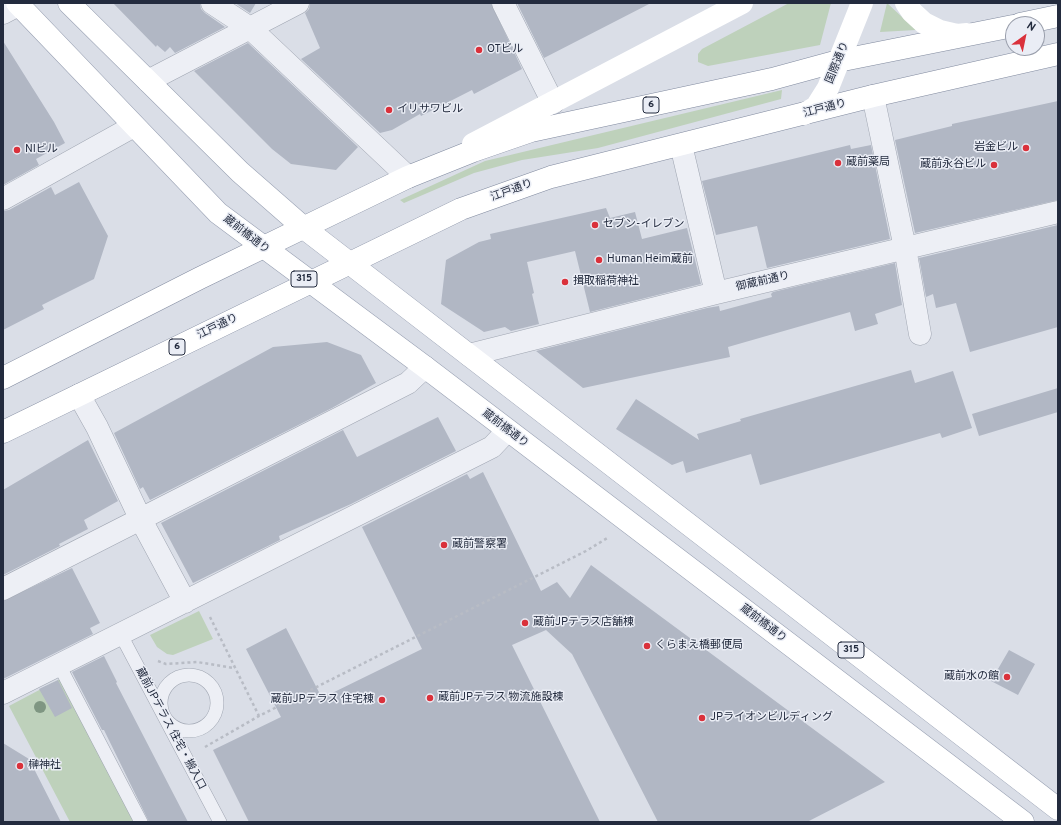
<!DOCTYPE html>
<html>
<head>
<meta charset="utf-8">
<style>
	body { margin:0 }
	#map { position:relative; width:1061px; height:825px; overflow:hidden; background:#dadee7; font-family:Overpass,sans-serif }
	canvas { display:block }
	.frame { position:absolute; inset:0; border:4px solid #232b3e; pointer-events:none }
	.north { position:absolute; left:1005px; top:16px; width:40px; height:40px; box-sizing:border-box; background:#eaedf5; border:1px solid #9a9fac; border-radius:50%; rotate:33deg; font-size:11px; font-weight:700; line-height:16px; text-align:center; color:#232b3e }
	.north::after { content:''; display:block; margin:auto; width:14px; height:18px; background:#da313b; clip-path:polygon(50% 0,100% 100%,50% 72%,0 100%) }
</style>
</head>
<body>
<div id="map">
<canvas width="1061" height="825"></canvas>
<div class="frame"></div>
<div class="north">N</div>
</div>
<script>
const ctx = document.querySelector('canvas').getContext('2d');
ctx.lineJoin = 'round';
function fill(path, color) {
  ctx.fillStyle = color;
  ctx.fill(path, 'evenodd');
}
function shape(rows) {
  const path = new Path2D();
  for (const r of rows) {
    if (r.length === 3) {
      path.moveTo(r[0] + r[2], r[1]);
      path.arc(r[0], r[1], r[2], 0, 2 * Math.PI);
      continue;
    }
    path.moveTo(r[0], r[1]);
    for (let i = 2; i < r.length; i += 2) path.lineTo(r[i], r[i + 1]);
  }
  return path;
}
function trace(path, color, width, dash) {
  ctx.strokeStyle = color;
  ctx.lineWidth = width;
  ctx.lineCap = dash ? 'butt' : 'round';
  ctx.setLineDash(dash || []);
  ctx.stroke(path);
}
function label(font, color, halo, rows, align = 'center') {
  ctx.font = font + ' Overpass,"Noto Sans JP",sans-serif';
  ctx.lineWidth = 3;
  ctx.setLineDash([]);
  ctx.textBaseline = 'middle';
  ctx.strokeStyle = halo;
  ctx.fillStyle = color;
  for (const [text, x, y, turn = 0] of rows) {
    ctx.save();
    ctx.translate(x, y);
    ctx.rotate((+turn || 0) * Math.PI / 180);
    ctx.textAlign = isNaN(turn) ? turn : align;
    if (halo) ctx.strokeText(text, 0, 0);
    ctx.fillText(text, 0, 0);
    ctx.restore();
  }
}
fill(shape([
	[789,3,831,3,820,45,708,66,698,62,698,54,702,49],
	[887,3,916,30,880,32],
	[782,90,781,99,598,148,522,160,474,173,404,203,400,200,485,161],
	[199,611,213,639,173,655,167,654,157,647,150,635],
	[60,679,135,822,70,822,9,706]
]), '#bed1bb');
fill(shape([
	[113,3,200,3,201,9,205,13,225,27,175,53,170,47,165,52,157,45,156,47],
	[235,3,256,3,250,13],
	[310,3,491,3,522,69,474,94,472,90,421,116,420,114,392,130,380,133,301,59,320,48,305,13,309,9],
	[517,3,651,3,544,58],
	[3,41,54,122,65,143,36,159,39,165,3,185],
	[248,43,358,147,336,170,291,164,272,149,194,71],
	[1058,101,1058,200,915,233,895,140,952,126,952,124],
	[850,145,851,149,871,145,890,239,767,268,757,226,716,235,702,181],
	[79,182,108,236,94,279,42,305,44,309,3,330,3,211,9,210,51,187,55,195],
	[606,208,610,218,635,212,642,239,687,228,701,284,590,312,575,251,527,262,534,293,532,294,539,324,511,331,505,327,484,332,441,304,446,260,479,242,491,239,490,234],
	[1058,225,1058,327,970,352,956,303,936,308,933,294,926,297,919,258],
	[895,263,902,305,875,314,878,324,855,331,850,312,728,347,730,357,583,388,536,351,707,308,719,306,720,311,772,297,771,294,773,292],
	[327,342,361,355,376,383,332,408,150,500,143,487,140,489,114,433,273,347],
	[911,370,915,383,953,371,972,428,942,438,940,433,760,485,751,454,686,473,683,461,672,465,616,429,636,399,699,440,697,434,741,421,740,419],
	[1058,388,1058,412,979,436,972,414],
	[438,417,456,451,351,504,279,536,280,540,193,583,161,523,343,430,357,457],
	[88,440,118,501,84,520,88,529,59,544,60,546,3,575,3,490],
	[483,472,541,591,557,582,570,598,591,565,885,782,807,822,658,822,572,654,546,630,512,645,600,822,249,822,213,750,281,717,246,649,286,628,322,698,422,649,362,527,467,474,470,479],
	[72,568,100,623,90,628,93,634,3,679,3,601],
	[1009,650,1035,664,1018,695,991,681],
	[104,656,117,682,116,683,188,822,149,822,104,730,102,730,72,672],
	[58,680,72,708,55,717,39,689],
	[3,743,29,759,61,822,3,822]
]), '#b1b7c4');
const service = shape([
	[121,635,220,822],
	[59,665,141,822],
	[189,703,28]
]);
const minor = shape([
	[212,3,250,28,408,177],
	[503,3,553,103],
	[3,13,18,5],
	[148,81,298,3],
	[873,96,905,248,920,334],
	[681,145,716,293],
	[3,199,134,126],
	[469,355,716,293,1058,212],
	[79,395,97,427,140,518,185,602],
	[3,589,408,383,425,367],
	[3,693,492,447,507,431]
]);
const primary = shape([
	[17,3,218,213,425,367,1023,822],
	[69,3,240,172,304,228,1058,809]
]);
const trunk = shape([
	[1020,24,1058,16],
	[3,378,200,278,344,208,408,177,473,151,531,131,772,79,838,61,1013,26],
	[3,432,461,209,551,177,873,96,1058,54]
]);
trace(service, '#9fa5b1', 14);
trace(minor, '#9fa5b1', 23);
trace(primary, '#99a1b3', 23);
trace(trunk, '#818a9f', 23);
trace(shape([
	[210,617,259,716,586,551,609,537],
	[158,661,166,664,197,662,234,668],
	[205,747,259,716]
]), '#b8bcc5', 2.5, [3, 3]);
trace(service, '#edeff5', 13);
trace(minor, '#edeff5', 22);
trace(shape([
	[906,3,912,12,924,23,940,31,957,35,967,34],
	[804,114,816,107,828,88,862,3],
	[473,144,742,3]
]), '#fff', 22);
trace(primary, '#fff', 22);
trace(trunk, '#fff', 22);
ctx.fillStyle = '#7f9682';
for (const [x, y] of [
	[40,707]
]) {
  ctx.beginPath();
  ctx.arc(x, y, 6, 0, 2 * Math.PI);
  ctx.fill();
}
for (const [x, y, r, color] of [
	[479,50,4,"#da313b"],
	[389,110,4,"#da313b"],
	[1026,148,4,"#da313b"],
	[17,150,4,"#da313b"],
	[838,163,4,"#da313b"],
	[994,165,4,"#da313b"],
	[595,225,4,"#da313b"],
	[599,260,4,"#da313b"],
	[565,282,4,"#da313b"],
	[444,545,4,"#da313b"],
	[525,623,4,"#da313b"],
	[647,646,4,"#da313b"],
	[1007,677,4,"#da313b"],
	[430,698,4,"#da313b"],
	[382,700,4,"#da313b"],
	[702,718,4,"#da313b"],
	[20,766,4,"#da313b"]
]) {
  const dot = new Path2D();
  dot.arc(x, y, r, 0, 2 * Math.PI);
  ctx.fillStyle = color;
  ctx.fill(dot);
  trace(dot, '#eaedf5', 1.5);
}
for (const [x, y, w] of [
	[651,105,16],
	[304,279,26],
	[177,347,16],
	[851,650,26]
]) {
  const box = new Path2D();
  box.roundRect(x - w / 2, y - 8, w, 16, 3);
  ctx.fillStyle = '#eaedf5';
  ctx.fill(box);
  trace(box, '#232b3e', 1);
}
label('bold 10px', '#232b3e', null, [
	["6",651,105],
	["315",304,279],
	["6",177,347],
	["315",851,650]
]);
label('11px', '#232b3e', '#eaedf5', [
	["OTビル",487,50],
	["イリサワビル",397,110],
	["岩金ビル",1018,148,"right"],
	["NIビル",25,150],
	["蔵前薬局",846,163],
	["蔵前永谷ビル",986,165,"right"],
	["セブン-イレブン",603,225],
	["Human Heim蔵前",607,260],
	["揖取稲荷神社",573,282],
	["蔵前警察署",452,545],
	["蔵前JPテラス店舗棟",533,623],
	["くらまえ橋郵便局",655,646],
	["蔵前水の館",999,677,"right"],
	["蔵前JPテラス 物流施設棟",438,698],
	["蔵前JPテラス 住宅棟",374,700,"right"],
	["JPライオンビルディング",710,718],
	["榊神社",28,766]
], 'left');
label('11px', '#232b3e', '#eaedf5', [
	["国際通り",838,63,-68],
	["江戸通り",825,109,-14],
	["江戸通り",512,191,-20],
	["蔵前橋通り",246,235,38],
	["御蔵前通り",763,282,-13],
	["江戸通り",218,327,-26],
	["蔵前橋通り",505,429,37],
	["蔵前橋通り",763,624,37],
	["蔵前JPテラス 住宅・搬入口",170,729,62]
]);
</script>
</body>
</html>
